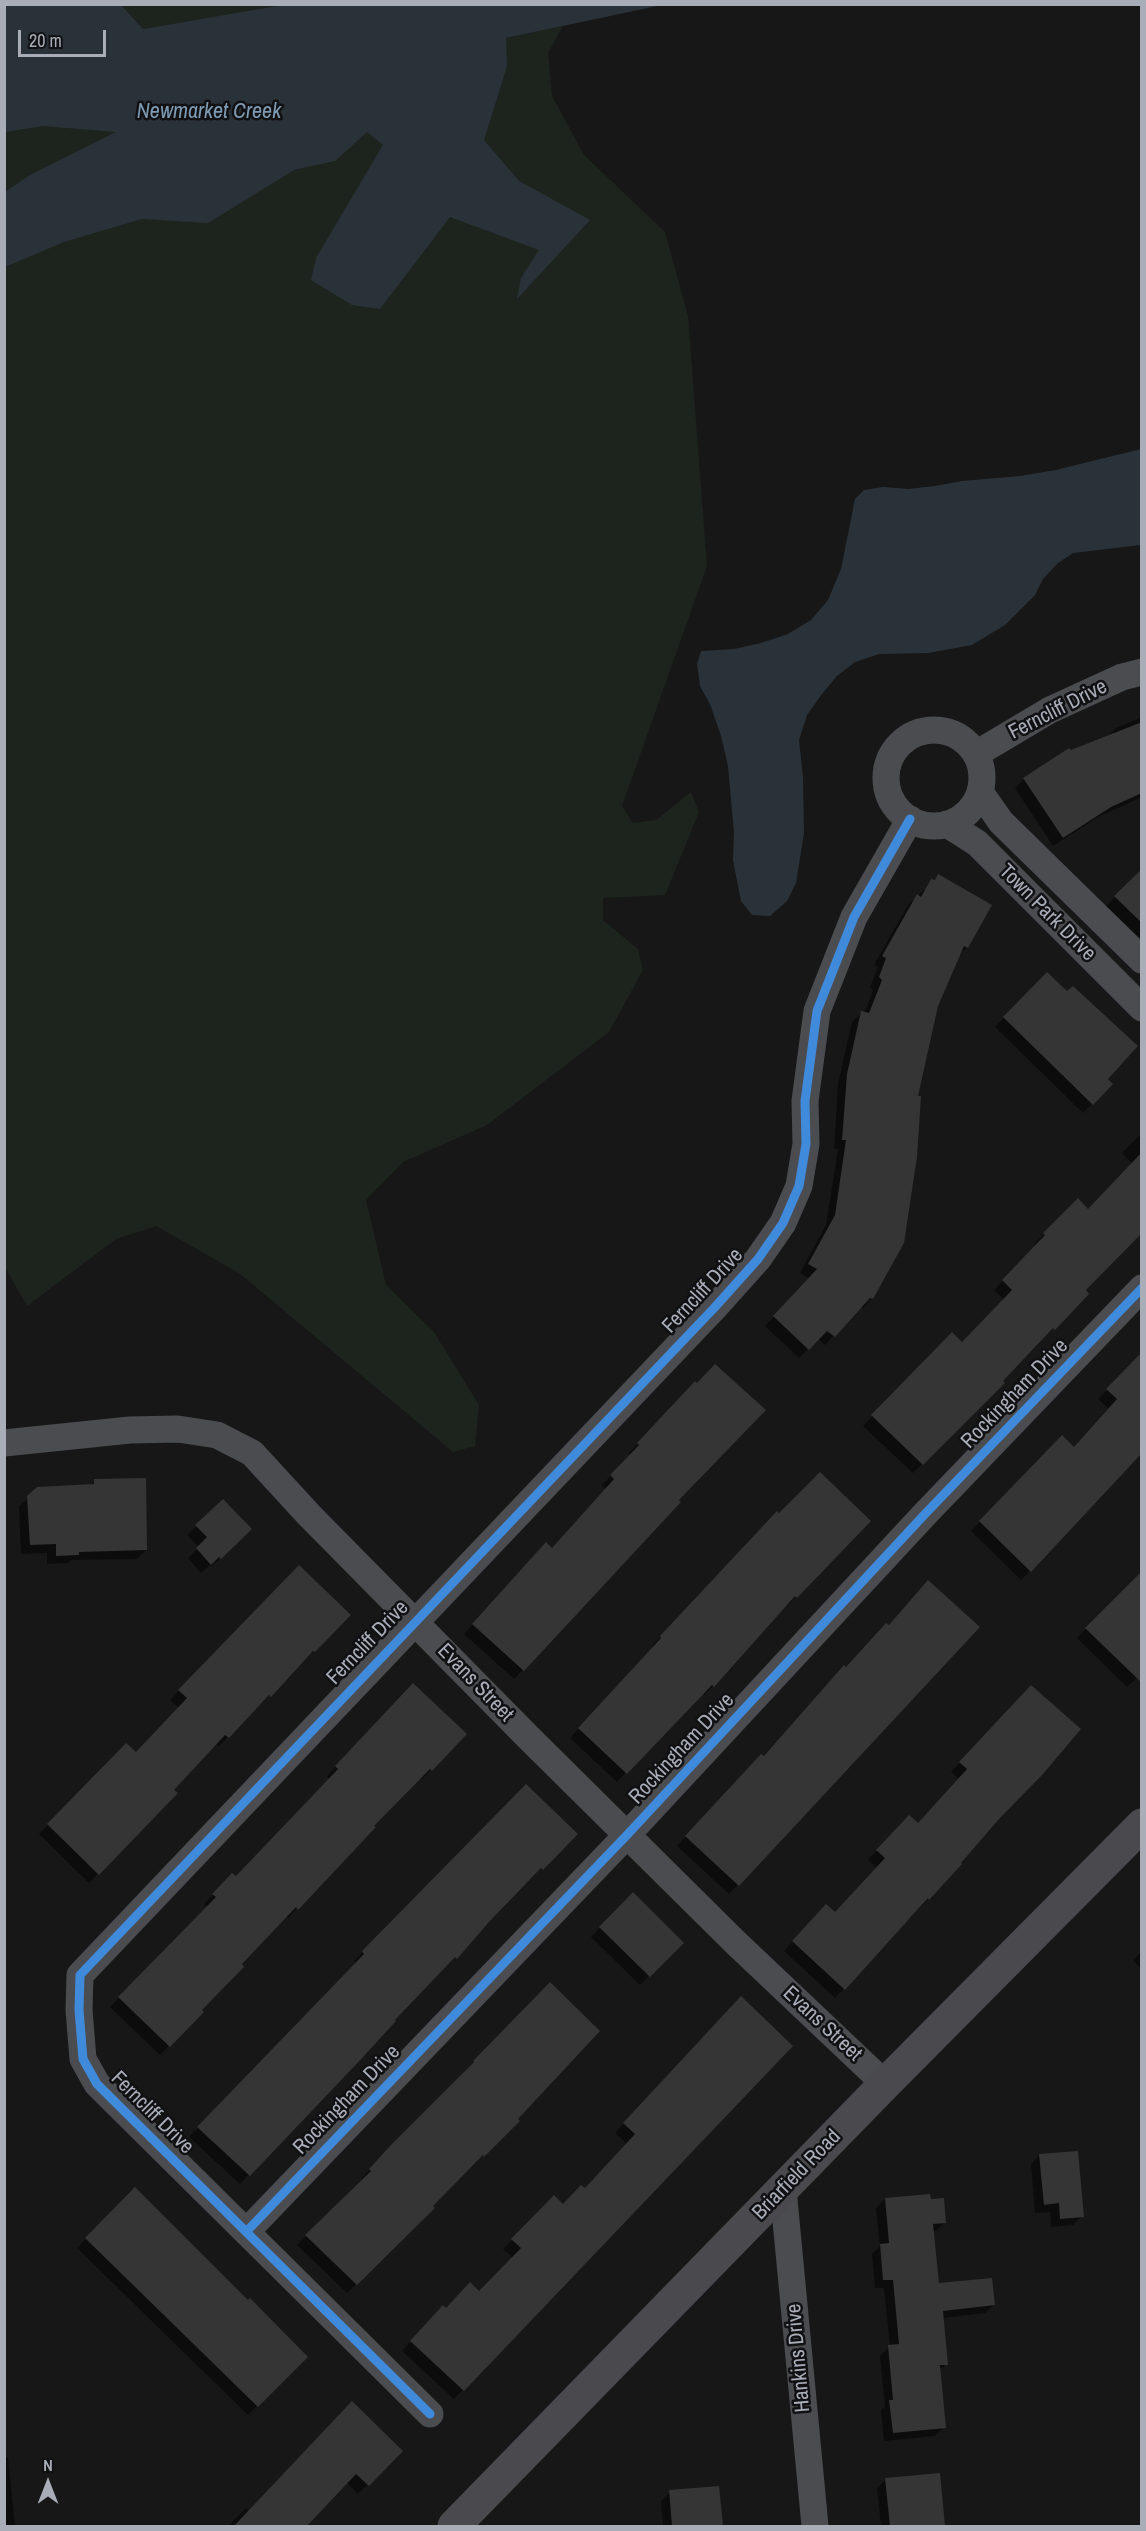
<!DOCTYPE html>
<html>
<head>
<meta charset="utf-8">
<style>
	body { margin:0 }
	#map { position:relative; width:1146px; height:2531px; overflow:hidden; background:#171717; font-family:"Archivo Narrow",sans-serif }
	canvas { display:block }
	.frame { position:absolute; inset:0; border:6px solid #a8adb8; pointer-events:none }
	.north { position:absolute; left:18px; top:2453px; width:60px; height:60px; -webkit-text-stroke:4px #111113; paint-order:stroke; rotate:0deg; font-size:16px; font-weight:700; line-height:24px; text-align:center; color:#a8adb8 }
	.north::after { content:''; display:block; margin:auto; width:21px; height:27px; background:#a8adb8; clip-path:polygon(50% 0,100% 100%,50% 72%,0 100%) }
	.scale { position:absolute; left:18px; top:30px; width:88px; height:27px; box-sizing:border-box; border:3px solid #a8adb8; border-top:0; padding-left:8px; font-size:18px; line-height:21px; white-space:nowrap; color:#a8adb8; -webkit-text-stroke:4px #111113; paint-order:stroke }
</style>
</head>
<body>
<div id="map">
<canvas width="1146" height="2531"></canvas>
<div class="frame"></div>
<div class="north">N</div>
<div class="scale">20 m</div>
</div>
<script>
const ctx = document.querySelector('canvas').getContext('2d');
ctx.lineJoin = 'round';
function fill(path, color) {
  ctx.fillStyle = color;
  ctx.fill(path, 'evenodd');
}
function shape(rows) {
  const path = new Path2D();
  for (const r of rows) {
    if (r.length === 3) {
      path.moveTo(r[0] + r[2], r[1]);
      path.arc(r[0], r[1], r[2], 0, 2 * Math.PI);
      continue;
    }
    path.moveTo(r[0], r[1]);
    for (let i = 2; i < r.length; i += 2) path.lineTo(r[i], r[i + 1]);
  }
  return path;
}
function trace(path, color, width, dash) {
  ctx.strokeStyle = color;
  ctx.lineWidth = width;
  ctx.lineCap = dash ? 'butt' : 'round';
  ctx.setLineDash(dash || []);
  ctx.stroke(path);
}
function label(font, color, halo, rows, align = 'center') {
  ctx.font = font + ' "Archivo Narrow",sans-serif';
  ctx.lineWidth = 5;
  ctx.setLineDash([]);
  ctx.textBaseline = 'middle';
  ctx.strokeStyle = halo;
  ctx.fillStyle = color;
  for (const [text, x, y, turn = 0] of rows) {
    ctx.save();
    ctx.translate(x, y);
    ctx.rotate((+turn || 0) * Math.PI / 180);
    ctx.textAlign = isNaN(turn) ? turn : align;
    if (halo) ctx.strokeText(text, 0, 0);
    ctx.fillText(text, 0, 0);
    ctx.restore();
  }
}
fill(shape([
	[105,5,289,5,143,29],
	[563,26,548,53,552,96,584,155,665,232,688,316,707,566,622,806,633,823,656,820,691,792,699,812,665,895,603,898,603,920,638,949,643,970,609,1032,487,1125,403,1162,366,1200,386,1285,434,1332,479,1405,475,1446,453,1452,239,1273,156,1226,116,1239,27,1306,5,1267,5,115,506,38]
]), '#1d241e');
fill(shape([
	[289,4,662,5,506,38,507,66,484,140,519,181,590,220,517,299,521,278,539,250,450,217,380,309,352,305,311,280,316,258,383,145,367,132,335,161,294,170,208,223,142,219,64,242,5,267,5,192,30,175,116,132,43,126,5,132,5,5,121,5,143,29],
	[1141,449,1141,545,1073,553,1058,563,1043,579,1035,595,1005,625,972,645,928,653,879,654,855,662,837,676,822,694,807,715,799,740,803,777,804,833,796,883,787,901,770,916,752,915,741,901,733,860,734,833,728,766,721,736,710,704,700,686,697,664,701,651,734,649,761,643,788,634,811,620,828,600,841,569,855,499,864,490,883,487,908,489,935,486,962,481,1020,476,1056,470]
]), '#2a3239');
fill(shape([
	[1142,717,1142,797,1100,816,1053,846,1015,788,1024,779,1070,752,1107,737,1116,728],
	[1142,871,1142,940,1106,906],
	[939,876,990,905,966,948,959,955,937,1005,872,1298,863,1308,861,1306,825,1345,818,1339,799,1358,765,1326,810,1279,800,1273,826,1225,838,1149,834,1149,838,1084,852,1022,861,1013,864,1014,873,990,870,987,878,967,874,965,908,905],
	[1047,974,1067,993,1106,1079,1111,1084,1083,1113,995,1027],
	[1142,1133,1142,1232,1084,1290,1087,1294,1000,1381,1003,1383,913,1473,863,1426,952,1334,962,1344,1004,1300,994,1290,1037,1245,1035,1243,1078,1201,1088,1210,1132,1164,1122,1153],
	[1140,1356,1030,1571,1021,1580,971,1531,1062,1437,1074,1449,1109,1409,1098,1399],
	[686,1393,677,1500,679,1502,514,1679,464,1634,537,1553,552,1549,606,1489,602,1485,631,1455,629,1453],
	[95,1480,146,1550,137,1559,71,1560,68,1563,47,1564,47,1553,21,1554,19,1507,38,1488,89,1486],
	[223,1501,250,1529,211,1567,210,1565,201,1573,188,1558,199,1547,187,1535],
	[768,1523,796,1596,787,1606,786,1604,713,1686,704,1695,702,1693,617,1782,570,1738,653,1648,652,1646],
	[299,1567,349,1615,219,1746,215,1743,172,1790,176,1793,89,1883,39,1834,126,1745,135,1754,179,1708,170,1700],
	[1142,1571,1142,1673,1127,1687,1077,1638],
	[404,1694,465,1734,422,1779,420,1777,372,1826,297,1908,288,1918,286,1915,199,2010,202,2012,160,2055,110,2007,208,1907,204,1904,223,1884,236,1878,330,1779,327,1776],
	[1022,1696,1079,1730,928,1899,835,1998,784,1951,817,1915,834,1914,877,1868,868,1860,900,1826,918,1824,959,1779,951,1772],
	[752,1765,738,1885,729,1894,677,1846],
	[526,1786,576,1834,488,1921,240,2184,189,2137,356,1964,354,1961],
	[633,1894,682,1943,640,1985,591,1937],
	[1142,1951,1142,1970,1133,1960],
	[550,1984,516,2119,518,2121,474,2164,473,2163,431,2206,433,2208,347,2293,297,2245,363,2181,361,2179,381,2157,466,2072,465,2071],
	[732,2007,791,2046,454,2399,402,2351,434,2316,479,2293,513,2258,503,2249,554,2198,563,2206,584,2190,627,2144,615,2133],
	[1040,2155,1082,2216,1073,2225,1051,2227,1050,2212,1035,2213,1031,2164],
	[135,2189,306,2357,248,2415,77,2248],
	[885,2199,930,2200,945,2222,936,2231,932,2231,937,2284,994,2305,985,2313,942,2318,946,2364,939,2371,944,2427,935,2436,884,2441,881,2410,885,2407,880,2356,890,2346,884,2288,875,2288,872,2254,880,2246,876,2208],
	[401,2451,358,2494,346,2482,305,2526,228,2526,246,2508,249,2512],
	[4,2457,8,2457,15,2526,4,2526],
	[939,2475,944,2526,881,2526,877,2488,886,2479],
	[670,2492,721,2525,719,2526,663,2526,661,2501]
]), '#0007');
fill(shape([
	[1142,722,1142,793,1111,807,1063,838,1023,778,1069,748,1071,750],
	[1142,869,1142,923,1114,896],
	[938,874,992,905,968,948,964,946,938,1006,918,1096,921,1096,917,1157,904,1243,873,1299,870,1298,835,1337,827,1331,809,1350,773,1316,817,1269,808,1264,835,1215,846,1140,842,1140,847,1074,861,1011,869,1013,882,980,879,977,886,958,882,956,917,894,921,897,931,879,935,880],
	[1047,972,1067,991,1073,986,1138,1046,1108,1079,1113,1084,1093,1105,1003,1017],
	[1142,1152,1142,1233,1086,1290,1089,1294,1055,1330,1053,1328,1003,1381,1005,1383,923,1465,871,1415,952,1332,962,1342,1012,1290,1002,1280,1045,1235,1043,1233,1078,1198,1088,1209],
	[1142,1352,1142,1453,1031,1572,979,1521,1062,1435,1074,1447,1117,1399,1106,1389],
	[715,1364,766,1410,679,1500,681,1502,524,1671,472,1624,546,1542,552,1548,614,1479,610,1475,639,1445,637,1443,695,1381,697,1383],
	[820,1472,871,1521,797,1598,795,1596,714,1687,712,1685,627,1774,578,1728,661,1638,660,1636,777,1511,779,1513],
	[146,1478,147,1550,79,1552,79,1555,56,1556,56,1544,30,1545,27,1496,37,1487,94,1484,94,1479],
	[223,1499,252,1529,221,1559,219,1557,211,1565,196,1548,207,1537,195,1525],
	[299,1565,351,1615,315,1652,313,1651,271,1697,269,1695,229,1738,225,1735,174,1790,178,1793,99,1875,47,1824,126,1743,136,1752,187,1698,178,1690],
	[1142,1571,1142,1683,1085,1628],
	[928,1580,980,1627,739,1886,685,1836,761,1754,764,1756,844,1665,846,1667,886,1623,889,1625],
	[413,1683,467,1734,432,1771,430,1769,374,1826,376,1827,298,1910,296,1907,242,1964,244,1967,202,2010,204,2012,170,2047,118,1997,216,1897,212,1894,232,1873,236,1876,338,1769,335,1766],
	[1031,1685,1081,1729,1043,1774,1000,1818,961,1863,962,1864,929,1900,928,1898,845,1990,792,1941,826,1904,835,1912,885,1858,876,1850,909,1815,918,1823,967,1769,959,1762],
	[526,1784,578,1834,543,1870,541,1868,489,1922,457,1959,455,1957,395,2020,396,2021,364,2056,250,2176,197,2127,364,1954,362,1951],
	[633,1892,684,1943,650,1977,599,1927],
	[550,1982,600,2031,518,2119,520,2121,484,2157,483,2155,433,2206,435,2208,357,2285,305,2235,371,2171,369,2169,390,2146,474,2062,473,2061],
	[741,1996,793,2046,464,2391,410,2341,443,2305,446,2308,470,2282,479,2291,521,2248,511,2239,554,2195,563,2204,581,2185,585,2188,635,2134,623,2123],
	[1078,2151,1084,2217,1060,2219,1059,2203,1044,2205,1039,2154],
	[135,2187,248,2300,250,2298,308,2357,258,2407,85,2238],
	[930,2194,931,2199,944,2198,946,2223,933,2224,939,2283,992,2278,995,2305,943,2311,948,2365,940,2365,946,2428,893,2433,889,2400,893,2400,888,2345,899,2344,893,2280,883,2280,880,2244,889,2243,885,2198],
	[352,2401,403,2451,369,2486,356,2474,307,2526,234,2526],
	[940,2473,945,2526,890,2526,885,2478],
	[719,2486,723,2525,672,2526,669,2490]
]), '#353536');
trace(shape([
	[934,778,48],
	[976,754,1050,710,1122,677,1142,672],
	[980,792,1001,822,1142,960],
	[947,824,977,843,1142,1008],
	[4,1443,130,1430,178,1429,217,1435,252,1453,309,1515,528,1737,736,1943,885,2084],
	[783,2189,815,2526],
	[247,2231,627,1835,925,1514,1142,1288],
	[430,2414,97,2084,83,2059,79,2010,80,1975,715,1307,758,1259,783,1223,799,1186,806,1144,805,1101,817,1011,854,917,910,819]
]), '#4b4c50', 27);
trace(shape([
	[454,2526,885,2084,1142,1825]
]), '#4a4a4e', 33);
trace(shape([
	[247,2231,627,1835,925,1514,1142,1288],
	[430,2414,97,2084,83,2059,79,2010,80,1975,715,1307,758,1259,783,1223,799,1186,806,1144,805,1101,817,1011,854,917,910,819]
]), '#408adc', 9);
label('21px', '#a8adb8', '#111113', [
	["Ferncliff Drive",1058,710,-27],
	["Town Park Drive",1047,913,45],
	["Ferncliff Drive",703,1291,-47],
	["Rockingham Drive",1015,1394,-46],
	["Ferncliff Drive",368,1643,-46],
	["Evans Street",475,1683,46],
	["Rockingham Drive",682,1749,-47],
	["Evans Street",822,2024,43],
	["Rockingham Drive",347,2100,-46],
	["Ferncliff Drive",152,2113,45],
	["Briarfield Road",797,2175,-46],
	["Hankins Drive",799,2358,-95]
]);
label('italic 22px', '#7f9bb3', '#111113', [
	["Newmarket Creek",209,112]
]);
</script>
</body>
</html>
